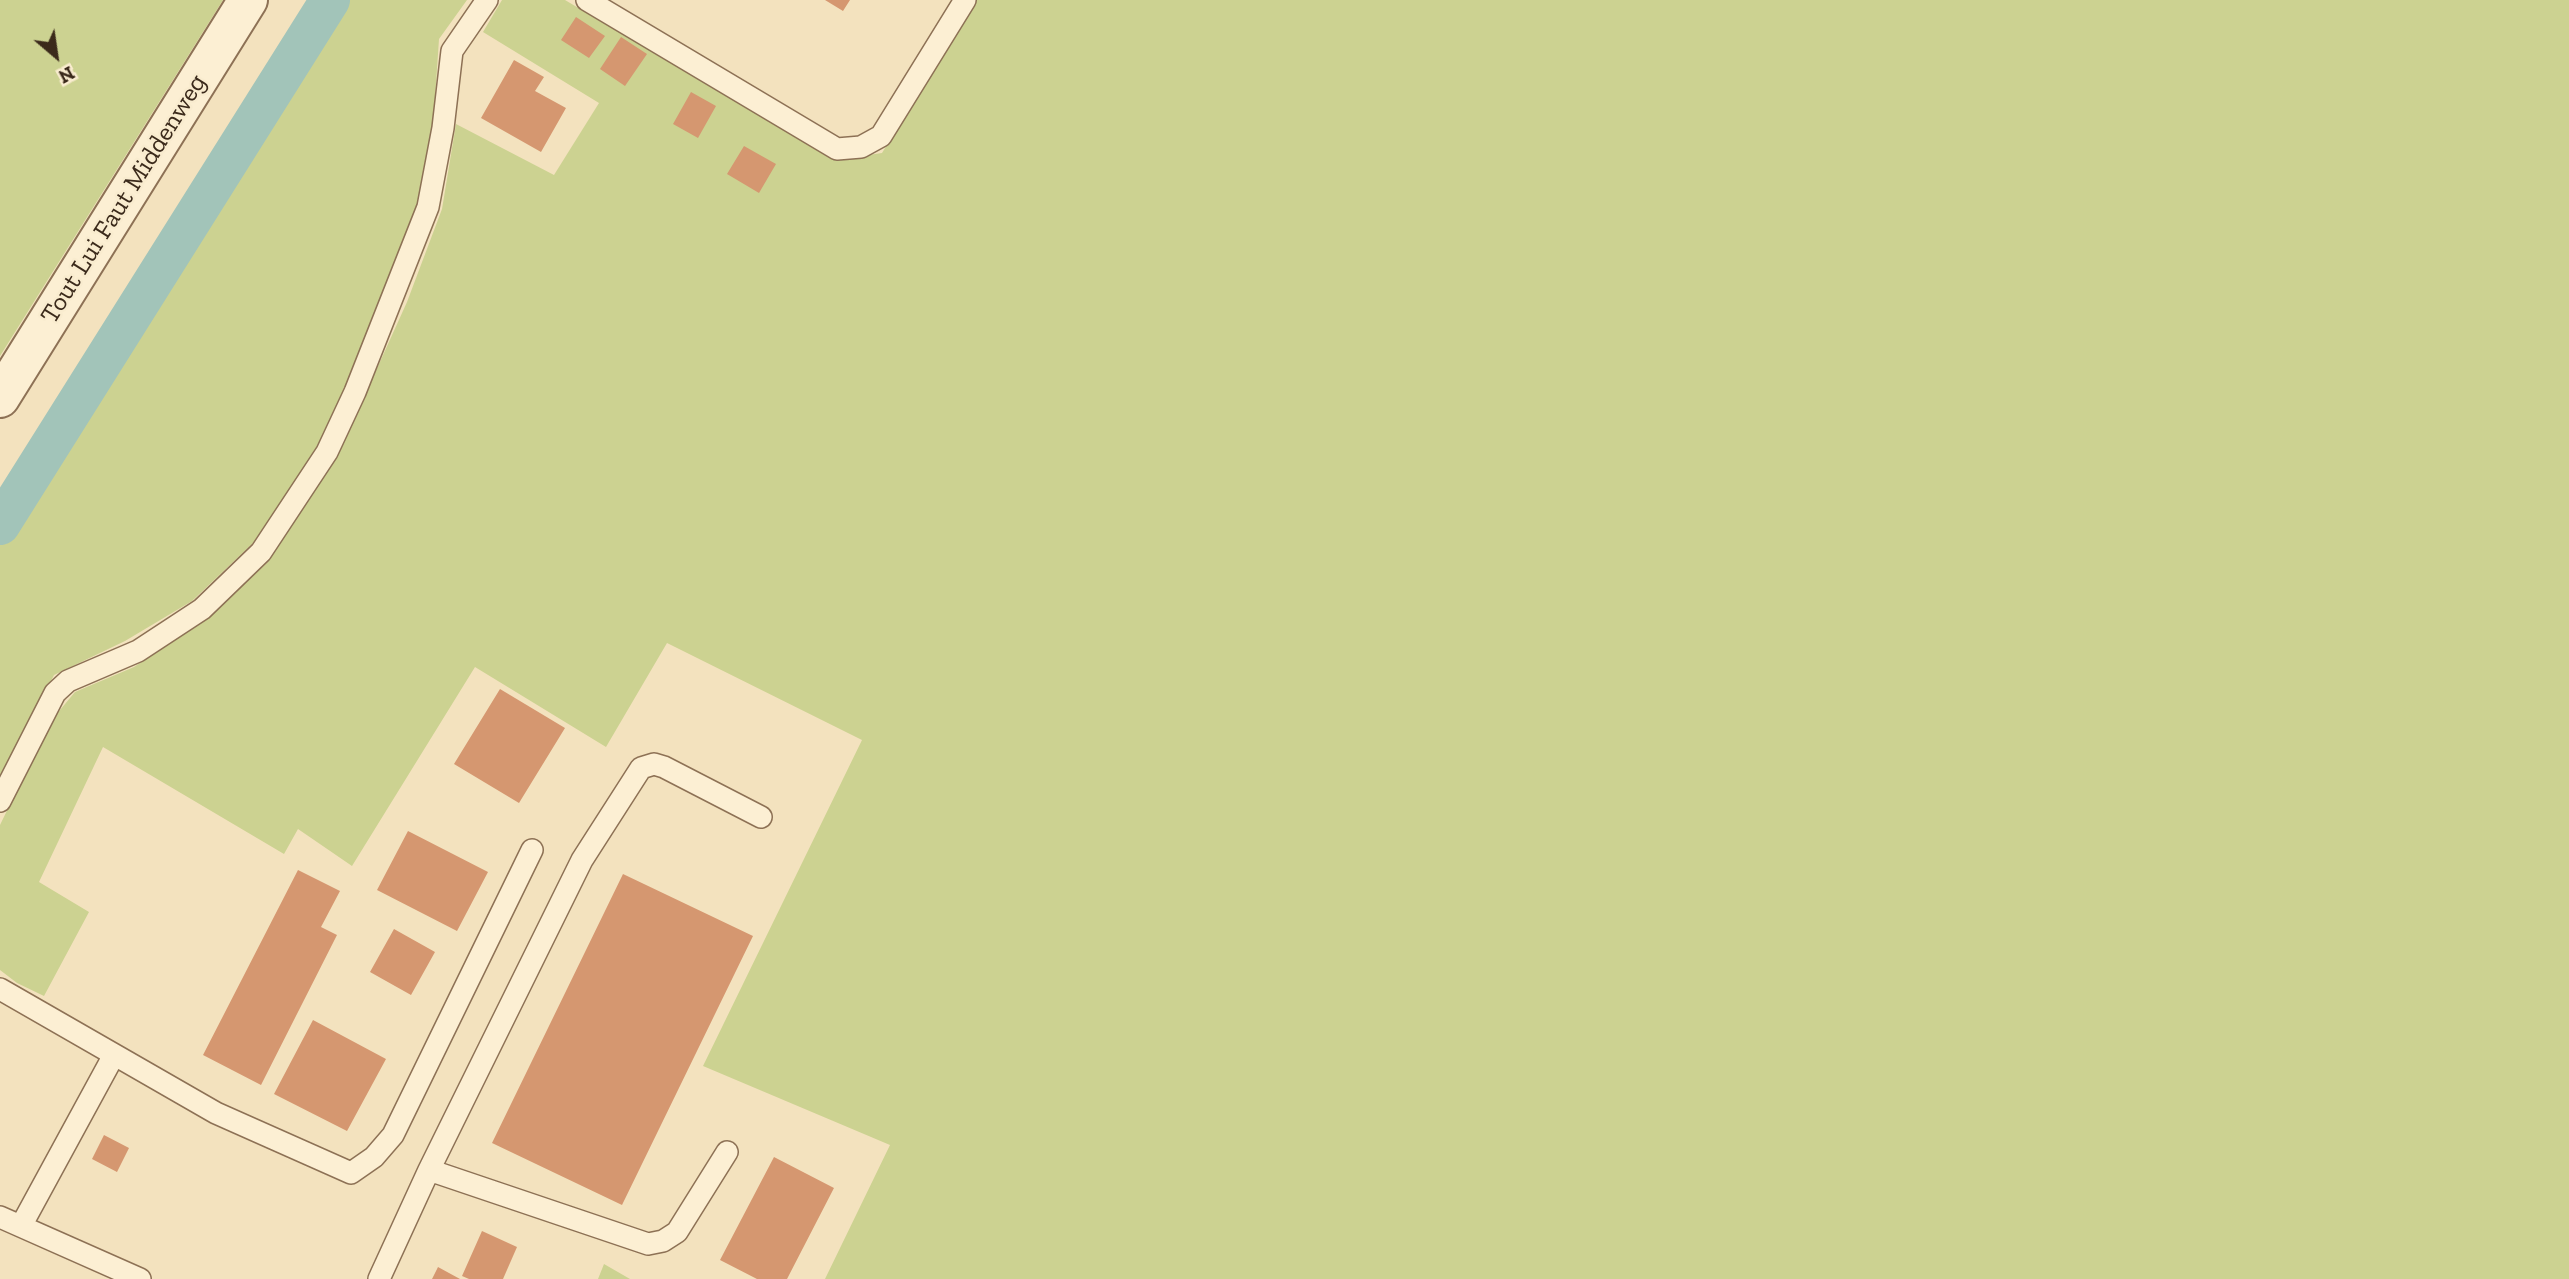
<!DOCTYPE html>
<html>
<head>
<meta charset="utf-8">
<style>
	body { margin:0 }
	#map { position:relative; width:2569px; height:1279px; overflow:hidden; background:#f3e2be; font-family:"Zilla Slab",serif }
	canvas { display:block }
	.north { position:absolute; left:21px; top:21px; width:70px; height:70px; -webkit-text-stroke:5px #f9eccf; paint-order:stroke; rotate:151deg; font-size:19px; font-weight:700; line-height:28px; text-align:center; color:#3b2a1b }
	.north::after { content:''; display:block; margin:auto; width:24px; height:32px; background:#3b2a1b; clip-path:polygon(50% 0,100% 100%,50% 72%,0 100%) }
</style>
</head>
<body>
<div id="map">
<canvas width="2569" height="1279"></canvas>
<div class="north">N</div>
</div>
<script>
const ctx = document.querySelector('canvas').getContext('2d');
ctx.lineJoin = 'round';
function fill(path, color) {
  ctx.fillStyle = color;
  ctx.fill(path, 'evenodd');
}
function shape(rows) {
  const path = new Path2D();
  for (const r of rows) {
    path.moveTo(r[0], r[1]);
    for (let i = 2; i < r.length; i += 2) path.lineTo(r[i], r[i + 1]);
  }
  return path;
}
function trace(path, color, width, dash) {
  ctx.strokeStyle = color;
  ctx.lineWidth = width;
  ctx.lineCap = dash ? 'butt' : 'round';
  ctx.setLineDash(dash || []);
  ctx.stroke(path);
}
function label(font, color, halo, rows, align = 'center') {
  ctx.font = font + ' "Zilla Slab",serif';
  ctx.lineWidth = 5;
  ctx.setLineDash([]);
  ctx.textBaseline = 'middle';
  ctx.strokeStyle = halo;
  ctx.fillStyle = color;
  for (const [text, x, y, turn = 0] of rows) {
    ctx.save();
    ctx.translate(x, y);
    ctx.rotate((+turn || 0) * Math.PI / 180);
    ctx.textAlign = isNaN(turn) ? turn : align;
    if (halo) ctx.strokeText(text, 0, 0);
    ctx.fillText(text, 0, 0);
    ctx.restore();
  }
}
fill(shape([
	[0,0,223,0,0,356],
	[330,0,467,0,439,39,433,128,417,206,357,359,319,446,253,543,192,601,125,641,54,675,0,780,0,525],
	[502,0,565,0,834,160,882,153,975,0,2569,0,2569,1279,825,1279,890,1145,703,1066,862,740,667,643,606,747,475,667,352,866,298,829,284,854,103,747,39,882,89,912,44,996,17,983,0,970,0,825,50,722,75,692,134,667,202,622,268,562,346,437,407,302,442,209,456,124,554,175,599,103,483,32],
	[604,1264,630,1279,598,1279]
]), '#ccd291');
trace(shape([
	[0,525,330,0]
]), '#a2c4b9', 40);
fill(shape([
	[825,0,850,0,843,11],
	[576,17,605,36,589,58,561,40],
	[621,37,647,54,625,86,600,69],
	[514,60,544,77,535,91,566,108,541,152,481,118],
	[691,92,716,106,698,138,673,124],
	[744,146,776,164,759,193,727,174],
	[500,689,565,728,519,803,454,764],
	[408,831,488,872,457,931,377,890],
	[298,870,340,891,321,927,337,935,261,1085,203,1055],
	[623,874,753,936,622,1205,492,1143],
	[394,929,435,952,411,995,370,972],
	[313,1020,386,1059,347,1131,274,1094],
	[104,1135,129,1148,117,1172,92,1159],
	[774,1157,834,1188,787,1279,757,1279,720,1260],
	[482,1231,517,1247,503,1279,469,1279,462,1276],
	[438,1267,460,1279,432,1279]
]), '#d59770');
const service = shape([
	[587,0,837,149,861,147,881,136,965,0],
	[0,801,55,693,68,681,138,651,202,609,261,552,327,452,355,392,428,207,443,128,452,51,487,0],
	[0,989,216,1113,351,1173,374,1157,393,1135,532,850],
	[429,1170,648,1244,663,1241,677,1232,727,1152],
	[0,1217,140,1279],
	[21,1226,114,1055],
	[379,1279,429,1170,582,860,641,768,654,764,664,767,761,817]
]);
const minor = shape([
	[0,398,248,0]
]);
trace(service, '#8d7155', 24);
trace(minor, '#8d7155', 42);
trace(service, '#fcefd3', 21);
trace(minor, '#fcefd3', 38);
label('26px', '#3b2a1b', '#f9eccf', [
	["Tout Lui Faut Middenweg",124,199,-58]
]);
</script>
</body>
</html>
